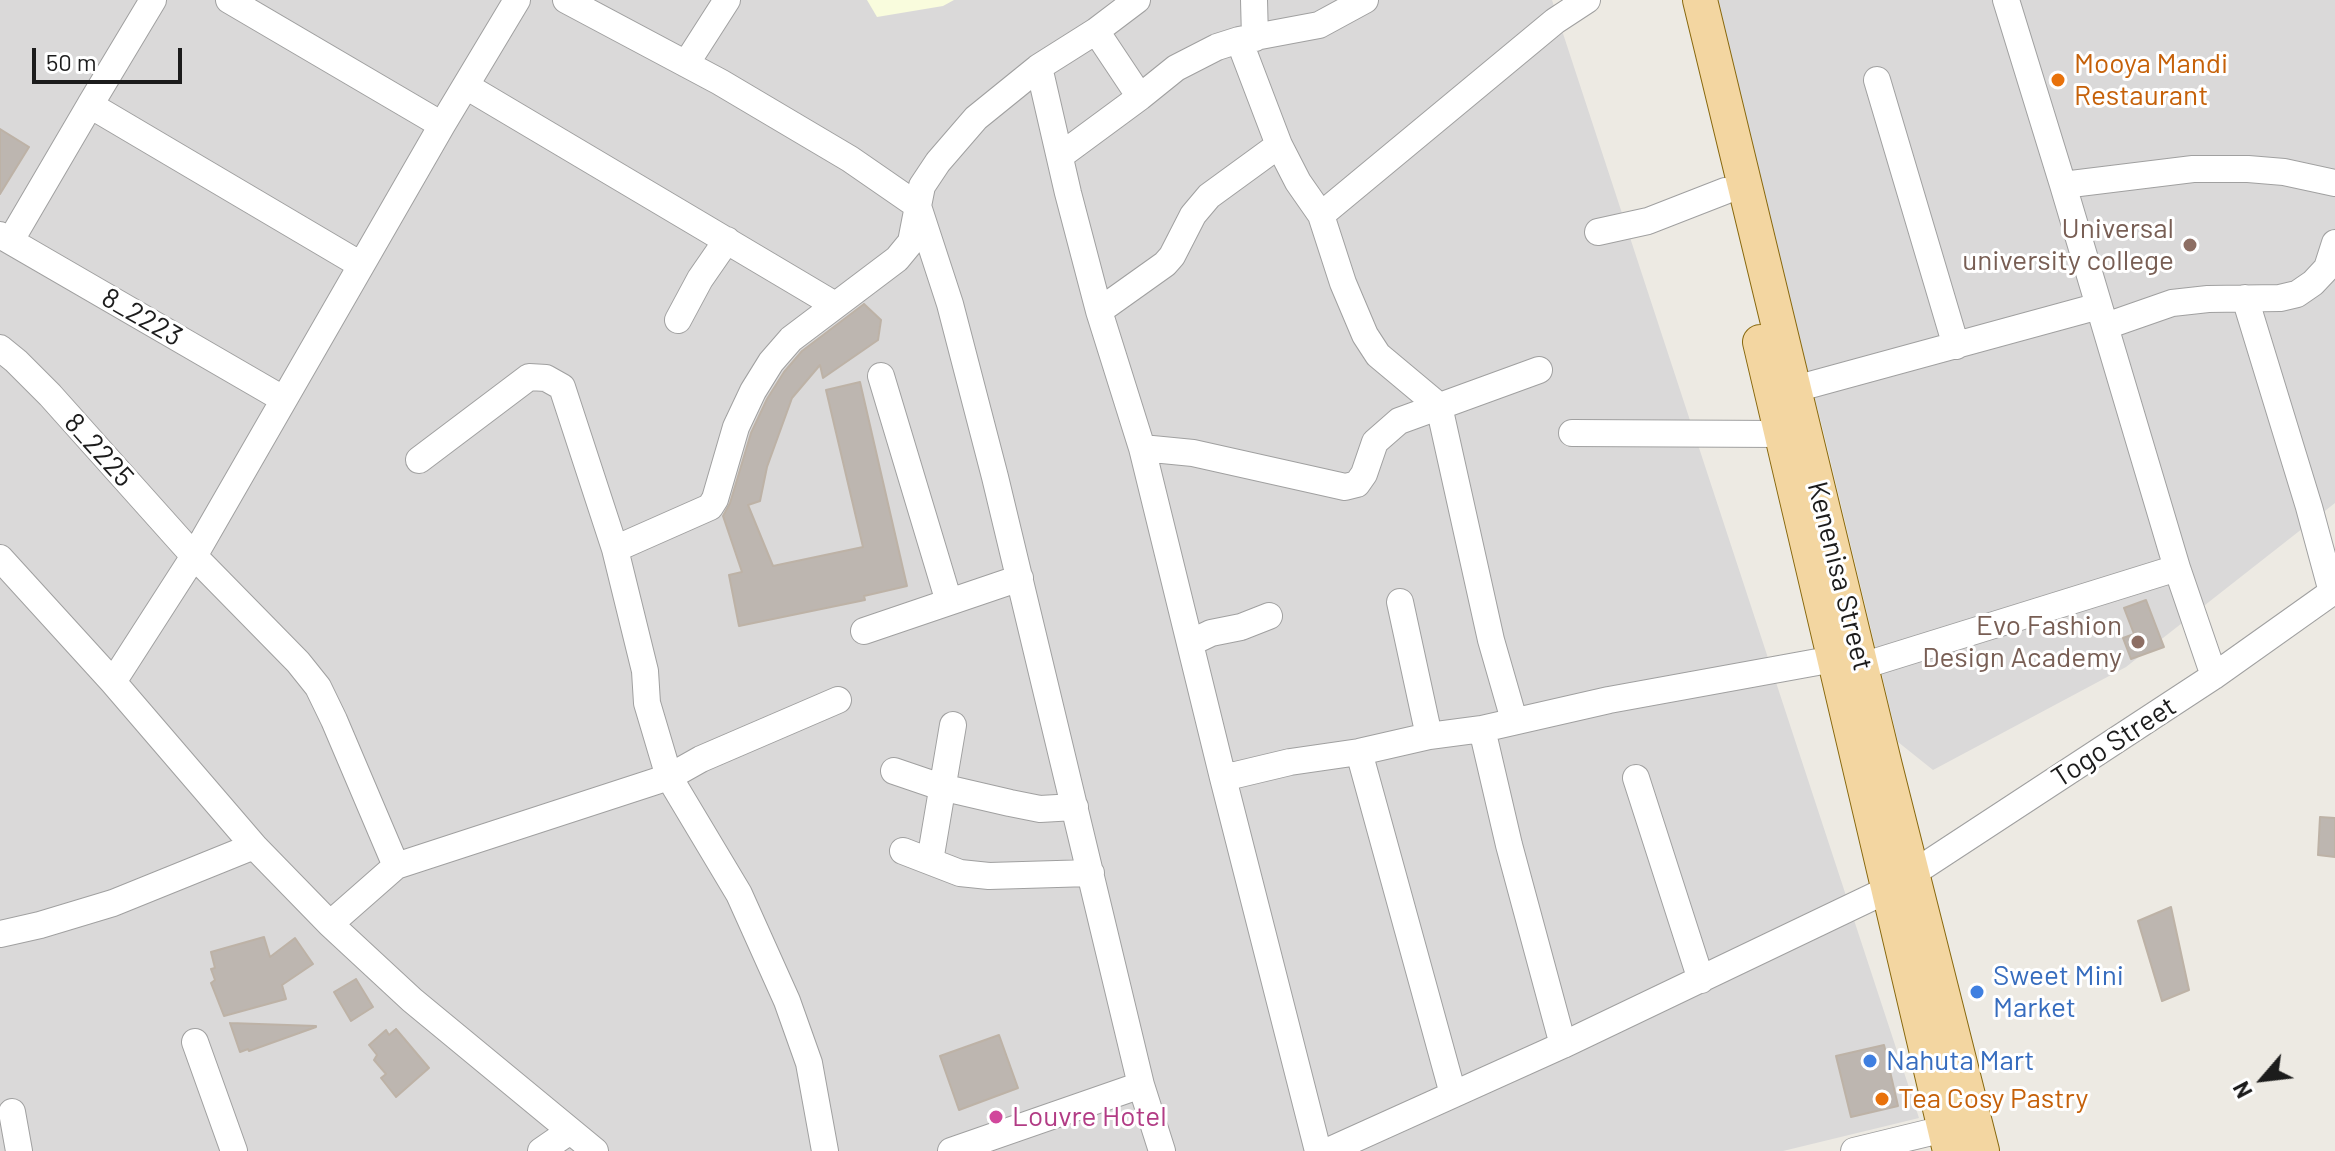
<!DOCTYPE html>
<html>
<head>
<meta charset="utf-8">
<style>
	body { margin:0 }
	#map { position:relative; width:2335px; height:1151px; overflow:hidden; background:#edeae3; font-family:Barlow,sans-serif }
	canvas { display:block }
	.north { position:absolute; left:2223px; top:1039px; width:80px; height:80px; -webkit-text-stroke:6px #fff; paint-order:stroke; rotate:242deg; font-size:22px; font-weight:700; line-height:32px; text-align:center; color:#1c1c1c }
	.north::after { content:''; display:block; margin:auto; width:28px; height:36px; background:#1c1c1c; clip-path:polygon(50% 0,100% 100%,50% 72%,0 100%) }
	.scale { position:absolute; left:32px; top:48px; width:150px; height:36px; box-sizing:border-box; border:4px solid #1c1c1c; border-top:0; padding-left:10px; font-size:24px; line-height:28px; white-space:nowrap; color:#1c1c1c; -webkit-text-stroke:6px #fff; paint-order:stroke }
</style>
</head>
<body>
<div id="map">
<canvas width="2335" height="1151"></canvas>
<div class="north">N</div>
<div class="scale">50 m</div>
</div>
<script>
const ctx = document.querySelector('canvas').getContext('2d');
ctx.lineJoin = 'round';
function fill(path, color) {
  ctx.fillStyle = color;
  ctx.fill(path, 'evenodd');
}
function shape(rows) {
  const path = new Path2D();
  for (const r of rows) {
    path.moveTo(r[0], r[1]);
    for (let i = 2; i < r.length; i += 2) path.lineTo(r[i], r[i + 1]);
  }
  return path;
}
function trace(path, color, width, dash) {
  ctx.strokeStyle = color;
  ctx.lineWidth = width;
  ctx.lineCap = dash ? 'butt' : 'round';
  ctx.setLineDash(dash || []);
  ctx.stroke(path);
}
function label(font, color, halo, rows, align = 'center') {
  ctx.font = font + ' Barlow,sans-serif';
  ctx.lineWidth = 6;
  ctx.setLineDash([]);
  ctx.textBaseline = 'middle';
  ctx.strokeStyle = halo;
  ctx.fillStyle = color;
  for (const [text, x, y, turn = 0] of rows) {
    ctx.save();
    ctx.translate(x, y);
    ctx.rotate((+turn || 0) * Math.PI / 180);
    ctx.textAlign = isNaN(turn) ? turn : align;
    if (halo) ctx.strokeText(text, 0, 0);
    ctx.fillText(text, 0, 0);
    ctx.restore();
  }
}
fill(shape([
	[0,0,1552,0,1919,1118,1783,1151,0,1151],
	[1711,0,2335,0,2335,503,2126,667,1933,770,1898,742,1824,434]
]), '#dad9d9');
fill(shape([
	[867,0,954,0,943,6,877,17]
]), '#f9fcdd');
const building = shape([
	[0,129,29,147,0,194,0,129],
	[864,304,881,320,878,340,823,378,820,365,792,398,767,467,760,501,748,505,773,566,863,547,826,390,860,382,907,586,864,596,865,600,739,626,729,575,742,572,723,516,730,503,751,433,767,399,784,372,802,351,864,304],
	[2146,600,2164,647,2131,659,2123,638,2134,634,2124,608,2146,600],
	[2320,817,2335,818,2335,857,2318,855,2320,817],
	[2171,907,2189,990,2162,1001,2138,921,2171,907],
	[264,937,270,957,295,938,313,964,282,985,286,999,224,1016,211,983,215,980,211,969,215,968,211,952,264,937],
	[356,979,373,1007,351,1021,334,992,356,979],
	[230,1023,316,1026,316,1027,249,1051,248,1049,240,1052,230,1023],
	[396,1029,429,1068,396,1097,381,1078,386,1074,374,1060,377,1055,369,1045,386,1030,389,1035,396,1029],
	[999,1035,1018,1088,959,1110,940,1056,999,1035],
	[1884,1045,1898,1106,1851,1117,1836,1056,1884,1045]
]);
fill(building, '#bdb6b0');
trace(building, '#bdb2a6', 2);
const minor = shape([
	[153,0,90,105,361,265],
	[229,0,442,125],
	[566,0,720,82,850,159,918,206,911,242,897,259,791,339,771,362,753,391,736,427,715,499,710,507,615,549],
	[1254,0,1255,38],
	[2006,0,2063,185,2177,568,2214,676],
	[1239,40,1279,145,1298,182,1321,215],
	[686,64,727,0],
	[1039,67,1096,31,1137,0],
	[1877,80,1956,346],
	[466,86,835,305],
	[1140,97,1176,68,1217,47,1239,40,1319,25,1365,0],
	[1060,156,1140,97,1096,31],
	[2063,185,2193,169,2248,169,2284,172,2335,183],
	[1598,232,1648,221,1725,191],
	[0,235,283,399],
	[11,240,90,105],
	[2245,298,2309,507,2332,592],
	[1099,311,1165,264,1172,256,1193,215,1209,196,1279,145],
	[678,320,700,279,727,240],
	[2106,326,2172,303,2208,299,2280,298,2297,294,2313,283,2327,268,2335,243],
	[0,348,16,361,50,395,194,556,298,662,318,687,334,720,396,866,330,924],
	[881,376,949,602],
	[1795,389,2099,306],
	[1572,433,1781,434],
	[1142,448,1193,453,1345,487,1357,484,1364,474,1375,442,1399,421,1539,370],
	[419,460,529,377,546,378,562,387,615,549,645,671,647,703,669,777,739,894,787,1001,809,1063,825,1151],
	[0,558,113,682,254,846,330,924,412,1000,595,1151],
	[1400,602,1429,736],
	[864,631,1020,578],
	[1190,643,1211,633,1241,627,1269,616],
	[1862,666,2177,568],
	[113,682,194,556,442,125,517,0],
	[1514,720,1491,640,1439,406,1378,355,1365,335,1343,283,1321,215,1555,21,1587,0],
	[1482,729,1509,845,1563,1045],
	[1359,752,1453,1094],
	[894,771,941,787,1010,803,1040,809,1075,807],
	[1223,778,1290,762,1359,752,1429,736,1482,729,1609,700,1834,659],
	[1636,778,1701,980],
	[903,851,960,873,989,876,1091,873],
	[930,861,953,725],
	[396,866,669,777,701,759,838,700],
	[0,934,40,925,113,903,254,846],
	[195,1042,234,1151],
	[12,1112,19,1151],
	[541,1151,570,1131],
	[951,1151,1141,1085],
	[1162,1151,1141,1085,995,477,950,304,918,206,922,186,938,162,976,118,1039,67,1068,193,1099,311,1142,448,1223,778,1318,1151],
	[1328,1151,1563,1045,1889,889,2214,676,2335,590],
	[1854,1151,1944,1129]
]);
const major = shape([
	[1700,0,1885,766,1982,1151],
	[1760,342,1950,1151]
]);
trace(minor, '#a0a0a0', 28);
trace(major, '#88680d', 36);
trace(minor, '#fff', 26);
trace(major, '#f3d6a1', 34);
for (const [x, y, r, color] of [
	[2058,80,8,"#e8710a"],
	[2190,245,8,"#8d6e63"],
	[2138,642,8,"#8d6e63"],
	[1977,992,8,"#3f7fe0"],
	[1870,1061,8,"#3f7fe0"],
	[1882,1099,8,"#e8710a"],
	[996,1117,8,"#d1479c"]
]) {
  const dot = new Path2D();
  dot.arc(x, y, r, 0, 2 * Math.PI);
  ctx.fillStyle = color;
  ctx.fill(dot);
  trace(dot, '#fff', 3);
}
label('28px', '#c56008', '#fff', [
	["Mooya Mandi",2074,64],
	["Restaurant",2074,96],
	["Tea Cosy Pastry",1898,1099]
], 'left');
label('28px', '#785e54', '#fff', [
	["Universal",2174,229],
	["university college",2174,261],
	["Evo Fashion",2122,626],
	["Design Academy",2122,658]
], 'right');
label('28px', '#1c1c1c', '#fff', [
	["8_2223",142,317,30],
	["8_2225",99,450,48],
	["Kenenisa Street",1840,576,76],
	["Togo Street",2114,742,-33]
]);
label('28px', '#366cbe', '#fff', [
	["Sweet Mini",1993,976],
	["Market",1993,1008],
	["Nahuta Mart",1886,1061]
], 'left');
label('28px', '#b23c85', '#fff', [
	["Louvre Hotel",1012,1117]
], 'left');
</script>
</body>
</html>
